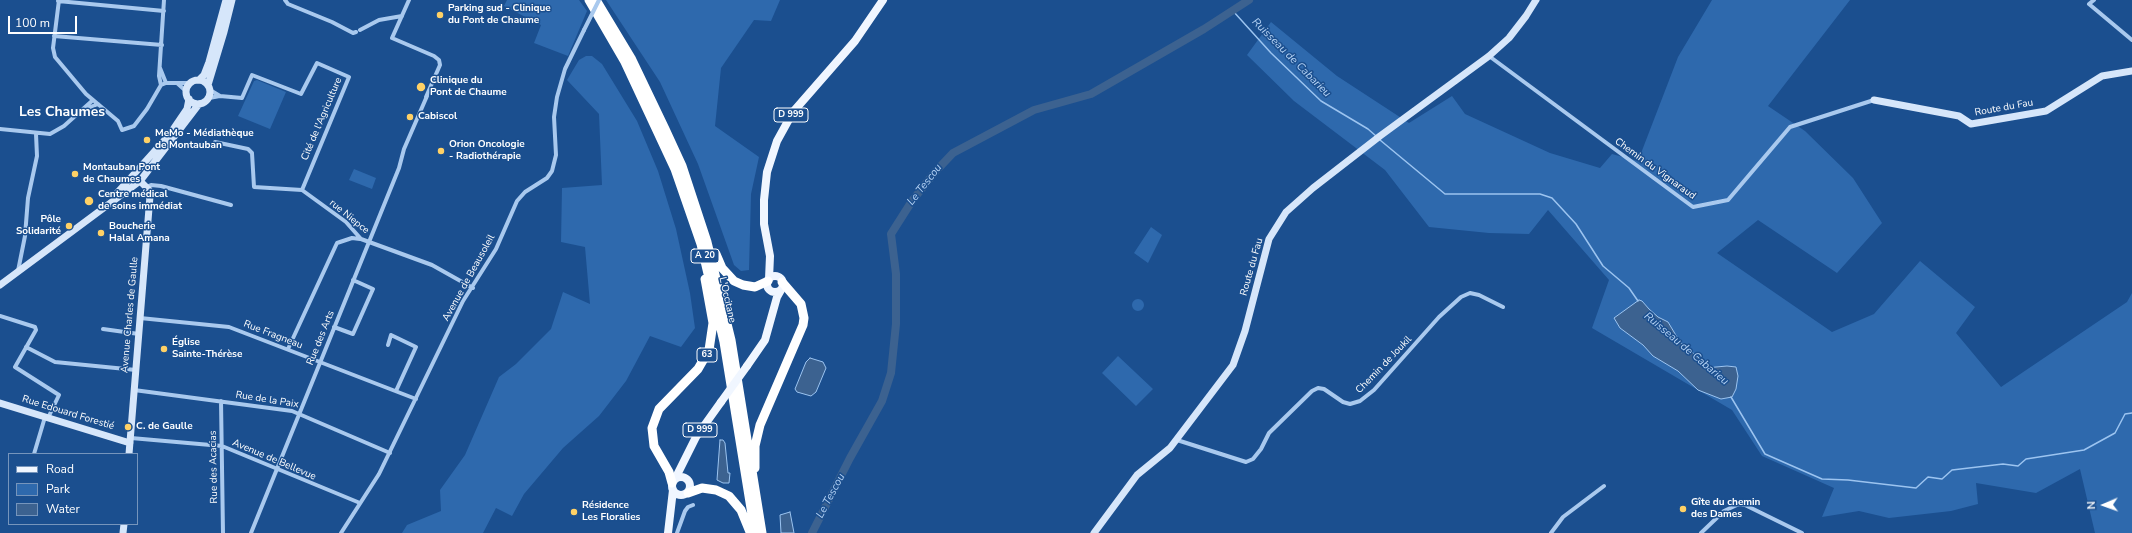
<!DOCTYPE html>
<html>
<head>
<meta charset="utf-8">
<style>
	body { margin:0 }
	#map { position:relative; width:2132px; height:533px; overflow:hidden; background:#1b4f8f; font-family:"Nunito Sans",sans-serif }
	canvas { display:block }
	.legend { position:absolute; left:8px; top:453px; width:130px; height:72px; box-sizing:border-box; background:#1b4f8f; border:1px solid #7695bc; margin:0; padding:5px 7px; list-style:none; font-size:12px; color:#fff }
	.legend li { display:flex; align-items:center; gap:8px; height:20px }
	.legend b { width:20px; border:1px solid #7695bc }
	.north { position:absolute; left:2084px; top:485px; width:40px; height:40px; -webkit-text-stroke:3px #1b4f8f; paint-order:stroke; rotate:268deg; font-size:11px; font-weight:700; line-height:16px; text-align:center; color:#fff }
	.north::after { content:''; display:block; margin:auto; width:14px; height:18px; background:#fff; clip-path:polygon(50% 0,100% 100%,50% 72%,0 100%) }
	.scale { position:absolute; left:8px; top:16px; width:69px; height:18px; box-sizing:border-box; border:2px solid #fff; border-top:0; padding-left:5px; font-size:12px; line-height:14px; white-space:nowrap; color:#fff; -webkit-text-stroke:3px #1b4f8f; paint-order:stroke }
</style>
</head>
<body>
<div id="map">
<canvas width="2132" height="533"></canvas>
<ul class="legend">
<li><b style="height:5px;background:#f0f6ff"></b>Road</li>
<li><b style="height:11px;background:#2e69ad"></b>Park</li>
<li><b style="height:11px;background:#3c6290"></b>Water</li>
</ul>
<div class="north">N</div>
<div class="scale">100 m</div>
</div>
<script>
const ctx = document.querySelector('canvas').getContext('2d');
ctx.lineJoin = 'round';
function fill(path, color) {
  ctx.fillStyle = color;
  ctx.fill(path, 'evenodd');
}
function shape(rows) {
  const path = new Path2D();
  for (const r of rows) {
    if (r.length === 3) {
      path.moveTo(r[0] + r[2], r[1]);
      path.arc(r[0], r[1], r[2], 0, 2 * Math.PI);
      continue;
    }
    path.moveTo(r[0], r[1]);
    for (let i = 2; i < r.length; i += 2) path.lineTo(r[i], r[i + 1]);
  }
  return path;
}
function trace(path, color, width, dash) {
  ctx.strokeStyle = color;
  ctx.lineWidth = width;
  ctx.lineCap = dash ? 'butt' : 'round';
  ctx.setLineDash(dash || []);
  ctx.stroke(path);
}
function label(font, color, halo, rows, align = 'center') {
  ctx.font = font + ' "Nunito Sans",sans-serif';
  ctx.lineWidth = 3;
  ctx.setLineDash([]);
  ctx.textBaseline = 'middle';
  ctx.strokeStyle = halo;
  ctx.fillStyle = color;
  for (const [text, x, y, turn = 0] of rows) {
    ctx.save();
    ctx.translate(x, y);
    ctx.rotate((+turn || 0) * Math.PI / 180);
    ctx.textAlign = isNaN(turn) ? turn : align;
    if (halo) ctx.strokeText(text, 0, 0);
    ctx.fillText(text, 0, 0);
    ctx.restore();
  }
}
fill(shape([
	[507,0,579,0,587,11,568,56,534,43,541,25,504,6],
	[606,0,780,0,771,21,754,20,721,68,715,126,759,157,751,194,749,270,741,271,734,265,698,164,660,82],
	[1712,0,1850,0,1768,106,1805,131,1853,178,1882,223,1837,273,1758,220,1717,253,1832,332,1874,314,1920,261,1975,307,1956,333,2001,387,2127,302,2132,293,2132,533,2095,533,2080,469,2036,493,1976,483,1978,504,1951,511,1889,518,1859,511,1822,517,1834,488,1762,456,1732,410,1592,328,1609,280,1548,210,1529,234,1489,233,1429,227,1385,170,1294,101,1247,55,1271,22,1337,76,1409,123,1452,96,1465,114,1550,153,1600,168,1612,154,1638,161,1678,57],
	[586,56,592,56,602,64,637,121,658,171,676,229,690,293,695,328,681,347,650,336,626,381,599,416,563,448,524,494,512,516,496,508,483,533,402,533,407,525,441,511,440,490,465,455,499,377,516,364,551,329,563,292,590,304,585,247,561,242,562,188,602,185,599,114,567,80,579,60],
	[257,80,286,92,270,129,238,116,254,81],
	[354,169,376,178,372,189,349,180],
	[1151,227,1162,235,1148,263,1134,253],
	[1138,305,6],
	[1118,356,1153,389,1136,406,1102,373]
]), '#2e69ad');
const water = shape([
	[1639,300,1642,301,1649,309,1658,317,1668,322,1680,342,1699,358,1705,368,1727,366,1736,367,1738,376,1736,389,1732,397,1721,399,1698,390,1678,371,1653,356,1643,345,1620,328,1614,318,1639,300],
	[810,358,823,362,826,368,816,392,811,396,797,392,795,389,806,362,810,358],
	[720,440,723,440,725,443,728,473,730,473,729,483,723,483,717,480,720,440],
	[790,512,794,533,781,533,780,515,790,512]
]);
fill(water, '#3c6290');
trace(water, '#9cc4f0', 1);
trace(shape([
	[1233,11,1271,53,1321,101,1368,129,1376,136],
	[1380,140,1445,194,1540,194,1552,198,1576,224,1603,266,1629,288,1638,301],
	[1731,397,1765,454,1822,479,1848,480,1916,488,1928,477,1942,479,1952,470,2003,464,2018,466,2026,459,2084,450,2115,433,2125,414,2132,413]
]), '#9cc4f0', 1.5);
trace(shape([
	[812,533,850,458,882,401,891,373,896,324,896,274,891,234,912,201,935,172,953,153,1034,110,1091,94,1204,29,1249,0]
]), '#3c6290', 8);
trace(shape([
	[59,0,53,48,55,57,86,94,118,121,122,130,134,126,147,109,161,85,166,83,190,83],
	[285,0,288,4,332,22,353,33,356,32],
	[409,0,392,38,434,56,439,60,440,65,426,97],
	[2094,0,2089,4,2132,40],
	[58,1,164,11],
	[360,30,379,20,402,16],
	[54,36,162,45],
	[1489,56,1693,207,1728,200,1790,127,1874,100],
	[160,68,166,83],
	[177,83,187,92],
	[161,85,159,76,164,0],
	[210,90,220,96],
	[209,98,220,96,242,98,252,75,301,94,317,63,349,77,302,190],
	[83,110,98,104],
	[0,129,50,134,64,126,93,100],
	[215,142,248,149,252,153,254,187,302,190],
	[146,187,151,185,161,186,231,205],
	[302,190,346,222,361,239,432,265,473,288],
	[18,271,25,236,28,198,37,156,36,134],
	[0,316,35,327,36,330,15,367,59,395,48,418],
	[140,318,229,327,416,399],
	[334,327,353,334,373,289,353,280],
	[103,329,139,334],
	[388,345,391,335,416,347,396,391],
	[26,347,55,362,136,370],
	[288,349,337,243,352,238,360,239],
	[134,390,292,411,390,453],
	[221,401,223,533],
	[131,438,222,446,360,503],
	[1177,440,1246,462,1253,459,1261,449,1269,433,1312,391,1318,388,1324,389,1343,402,1350,404,1360,401,1374,390,1439,317,1461,297,1470,293,1479,295,1503,307],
	[34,454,45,417],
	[251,533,399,168,404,149,427,96],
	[341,533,379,474,463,301,496,249,517,201,525,192,547,178,552,171,556,155,554,117,557,97,565,69,584,30],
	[677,533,685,511,688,507,693,505],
	[1551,533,1563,517,1604,486],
	[1701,533,1724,511,1739,504,1745,505,1802,533]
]), '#a9c9ee', 4);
trace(shape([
	[199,80,204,75,209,62,226,0],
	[198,92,12],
	[208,85,224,32,232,0],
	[1874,100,1959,116,1971,124,2046,111,2102,76,2132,71],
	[117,193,170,134,187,109,189,99],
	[0,285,140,181,199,104],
	[0,403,130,443],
	[129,454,150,196,149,190,140,181],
	[123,533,124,524],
	[1094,533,1137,475,1170,448,1233,365,1245,331,1269,239,1286,212,1313,188,1380,136,1489,56,1509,38,1526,16,1536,0]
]), '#d6e6fa', 7);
trace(shape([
	[775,284,8],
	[769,279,770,256,764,224,764,200,767,172,777,141,793,112,855,41,883,0],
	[747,366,765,340,777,297,781,290],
	[681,486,9],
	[675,479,696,437,721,402],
	[668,533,673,490]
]), '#f0f6ff', 8);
trace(shape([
	[589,0,625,62,675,169,701,244,724,342,755,533],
	[596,0,631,58,665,129,682,166,707,242,731,340,762,533],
	[716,254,722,268,734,281,743,285,755,287,768,281],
	[755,468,755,446,760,425,803,325,804,318,801,304,782,282],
	[672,483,669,472,654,446,652,428,659,409,698,369,709,350,713,323,705,279],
	[688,493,702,488,716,490,729,496,741,510,750,532]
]), '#fff', 9);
trace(shape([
	[584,30,599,0]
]), '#a9c9ee', 4);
trace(shape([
	[721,402,747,366]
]), '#f0f6ff', 8);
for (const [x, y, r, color] of [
	[440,15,4,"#ffd166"],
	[421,87,5,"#ffd166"],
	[410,117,4,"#ffd166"],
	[147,140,4,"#ffd166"],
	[441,151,4,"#ffd166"],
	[75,174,4,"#ffd166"],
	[89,201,5,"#ffd166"],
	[69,226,4,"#ffd166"],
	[101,233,4,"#ffd166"],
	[164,349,4,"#ffd166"],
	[128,427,4,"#ffd166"],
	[1683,509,4,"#ffd166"],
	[574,512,4,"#ffd166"]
]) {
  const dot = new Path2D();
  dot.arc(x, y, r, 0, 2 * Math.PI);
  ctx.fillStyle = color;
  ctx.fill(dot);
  trace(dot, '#1b4f8f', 1.5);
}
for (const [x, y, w] of [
	[791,115,34],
	[705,256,28],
	[707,355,20],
	[700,430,34]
]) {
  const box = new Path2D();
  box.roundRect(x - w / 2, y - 7, w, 14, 3);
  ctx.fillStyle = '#1b4f8f';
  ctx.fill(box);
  trace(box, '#fff', 1);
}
label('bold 9px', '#fff', null, [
	["D 999",791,115],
	["A 20",705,256],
	["63",707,355],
	["D 999",700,430]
]);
label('bold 10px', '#fff', '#1b4f8f', [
	["Parking sud - Clinique",448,9],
	["du Pont de Chaume",448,21],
	["Clinique du",430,81],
	["Pont de Chaume",430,93],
	["Cabiscol",418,117],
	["MeMo - Médiathèque",155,134],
	["de Montauban",155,146],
	["Orion Oncologie",449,145],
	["- Radiothérapie",449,157],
	["Montauban Pont",83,168],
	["de Chaumes",83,180],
	["Centre médical",98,195],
	["de soins immédiat",98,207],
	["Pôle",61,220,"right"],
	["Solidarité",61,232,"right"],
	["Boucherie",109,227],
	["Halal Amana",109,239],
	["Église",172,343],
	["Sainte-Thérèse",172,355],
	["C. de Gaulle",136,427],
	["Gîte du chemin",1691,503],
	["des Dames",1691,515],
	["Résidence",582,506],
	["Les Floralies",582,518]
], 'left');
label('10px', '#fff', '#1b4f8f', [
	["Route du Fau",2004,108,-10],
	["Cité de l'Agriculture",322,119,-67],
	["Chemin du Vignaraud",1655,169,36],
	["rue Niepce",349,217,39],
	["Route du Fau",1252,267,-74],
	["Avenue de Beausoleil",469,278,-61],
	["L'Occitane",727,300,77],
	["Avenue Charles de Gaulle",130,315,-85],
	["Rue Fragneau",273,335,21],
	["Rue des Arts",321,338,-68],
	["Chemin de Joukil",1384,365,-46],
	["Rue de la Paix",267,400,9],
	["Rue Edouard Forestié",68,413,17],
	["Avenue de Bellevue",274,460,23],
	["Rue des Acacias",214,467,-91]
]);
label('italic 11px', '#b5d3f5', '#1b4f8f', [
	["Ruisseau de Cabarieu",1291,58,45],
	["Le Tescou",925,185,-52],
	["Ruisseau de Cabarieu",1686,349,40],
	["Le Tescou",831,496,-62]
]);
label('bold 14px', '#fff', '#1b4f8f', [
	["Les Chaumes",62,113]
]);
</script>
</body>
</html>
